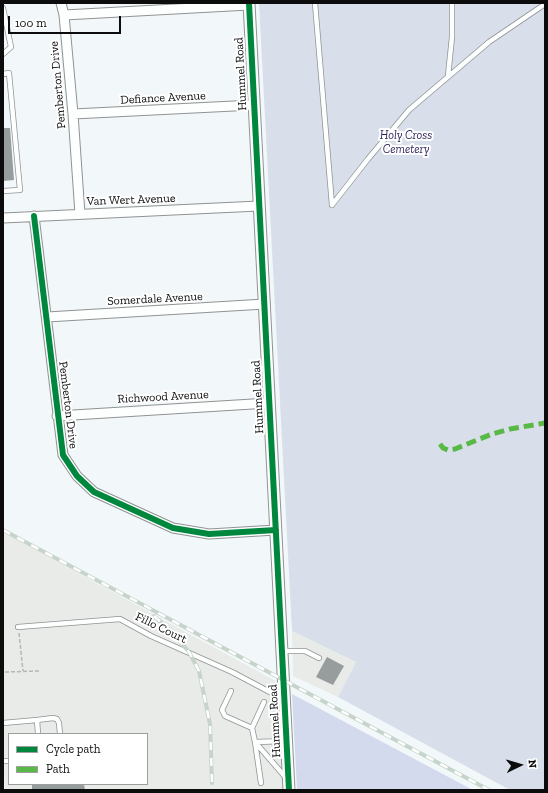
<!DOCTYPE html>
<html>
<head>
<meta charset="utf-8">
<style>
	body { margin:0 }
	#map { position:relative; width:548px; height:793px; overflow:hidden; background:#f2f8fa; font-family:"Zilla Slab",serif }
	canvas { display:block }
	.frame { position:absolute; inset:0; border:4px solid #0c0c0c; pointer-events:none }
	.legend { position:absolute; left:8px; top:733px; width:140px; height:52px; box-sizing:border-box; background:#fff; border:1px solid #9e9e9e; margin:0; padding:5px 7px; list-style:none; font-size:12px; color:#0c0c0c }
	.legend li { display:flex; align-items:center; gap:8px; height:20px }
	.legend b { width:20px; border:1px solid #9e9e9e }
	.north { position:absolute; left:500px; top:745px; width:40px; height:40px; -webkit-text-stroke:3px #fff; paint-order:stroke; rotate:85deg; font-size:11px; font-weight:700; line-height:16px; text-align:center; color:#0c0c0c }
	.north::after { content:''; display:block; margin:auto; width:14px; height:18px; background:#0c0c0c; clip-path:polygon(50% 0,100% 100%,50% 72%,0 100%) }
	.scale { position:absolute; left:8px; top:16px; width:113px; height:18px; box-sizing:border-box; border:2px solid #0c0c0c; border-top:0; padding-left:5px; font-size:12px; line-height:14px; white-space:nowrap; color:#0c0c0c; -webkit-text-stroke:3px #fff; paint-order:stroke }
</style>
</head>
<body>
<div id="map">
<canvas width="548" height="793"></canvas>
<div class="frame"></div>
<ul class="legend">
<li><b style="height:5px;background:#00873e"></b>Cycle path</li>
<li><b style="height:5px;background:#58b947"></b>Path</li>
</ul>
<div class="north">N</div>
<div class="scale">100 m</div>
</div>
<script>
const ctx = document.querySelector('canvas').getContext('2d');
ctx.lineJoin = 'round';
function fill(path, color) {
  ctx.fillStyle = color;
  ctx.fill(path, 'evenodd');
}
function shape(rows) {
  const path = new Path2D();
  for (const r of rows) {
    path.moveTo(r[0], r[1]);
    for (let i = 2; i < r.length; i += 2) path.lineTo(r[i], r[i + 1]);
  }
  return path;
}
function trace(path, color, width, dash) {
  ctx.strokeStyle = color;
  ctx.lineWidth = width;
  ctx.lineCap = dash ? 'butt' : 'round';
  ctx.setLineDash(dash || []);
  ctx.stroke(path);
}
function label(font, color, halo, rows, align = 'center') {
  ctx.font = font + ' "Zilla Slab",serif';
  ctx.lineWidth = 4;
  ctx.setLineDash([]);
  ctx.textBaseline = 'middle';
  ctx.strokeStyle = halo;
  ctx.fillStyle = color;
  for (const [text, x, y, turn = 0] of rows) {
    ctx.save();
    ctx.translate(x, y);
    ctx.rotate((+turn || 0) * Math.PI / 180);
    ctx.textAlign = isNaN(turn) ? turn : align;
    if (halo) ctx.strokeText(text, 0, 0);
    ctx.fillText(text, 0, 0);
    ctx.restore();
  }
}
fill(shape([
	[3,532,281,684,287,790,5,790,3,764],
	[9,734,147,734,147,784,9,784],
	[292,631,356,662,338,697,293,676]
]), '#e8ebe8');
fill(shape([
	[292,694,473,790,297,790]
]), '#d4daed');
fill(shape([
	[259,3,545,3,545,790,510,790,338,697,356,662,292,631]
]), '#d8dfea');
fill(shape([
	[3,128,10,128,14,180,3,181],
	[327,657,344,666,333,685,316,677],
	[32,784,84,784,85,790,32,790]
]), '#979c9c');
const service = shape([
	[315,3,332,205],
	[3,8,11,47,3,54],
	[3,74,9,73,20,190,3,191],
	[448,76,452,37,452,3],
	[332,205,368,159,409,110,489,42,545,4],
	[18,627,120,619,151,636,232,672,283,699],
	[282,651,305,651,319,658],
	[231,691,222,710,225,716,252,728],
	[37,720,53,718,57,719,59,723,60,734],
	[3,723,37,720,38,734],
	[3,761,9,761],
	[287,779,255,742,287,741],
	[261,783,255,742,252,728,264,702]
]);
const minor = shape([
	[61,3,64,15,73,114,80,214],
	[64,15,249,5],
	[73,114,254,105],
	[34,216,63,455,77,476,94,492,173,528,209,534,276,530],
	[3,218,259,206],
	[47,317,265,304],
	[57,416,269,403]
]);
const tertiary = shape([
	[249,3,289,790]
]);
trace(service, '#909293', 6);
trace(minor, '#909293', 11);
trace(tertiary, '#909293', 13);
trace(shape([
	[19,633,23,671],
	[5,672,39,671]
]), '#b6b7b7', 1.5, [4, 2]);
trace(service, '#fdfefe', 4.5);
trace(minor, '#fdfefe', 9);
trace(tertiary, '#fdfefe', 11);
const rail = shape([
	[3,530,489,790],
	[154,616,171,631,189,652,199,671,210,724,212,783]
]);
trace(rail, '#c6d4cb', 4);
trace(rail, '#fff', 2.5, [8]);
trace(shape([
	[440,444,443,448,448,450,455,449,492,434,510,429,545,423]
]), '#58b947', 5, [10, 5]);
trace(shape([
	[249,3,289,790],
	[34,216,63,455,77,476,94,492,173,528,209,534,276,530]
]), '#00873e', 6);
label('12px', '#0c0c0c', '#fff', [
	["Hummel Road",241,74,-93],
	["Pemberton Drive",58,85,-95],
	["Defiance Avenue",163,98,-3],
	["Van Wert Avenue",131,200,-2],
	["Somerdale Avenue",155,299,-3],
	["Richwood Avenue",163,397,-3],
	["Hummel Road",258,397,-93],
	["Pemberton Drive",68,405,83],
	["Fillo Court",161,628,26],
	["Hummel Road",275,721,-93]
]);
label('italic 12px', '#2e265b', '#fff', [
	["Holy Cross",406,136],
	["Cemetery",406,150]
]);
</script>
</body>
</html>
